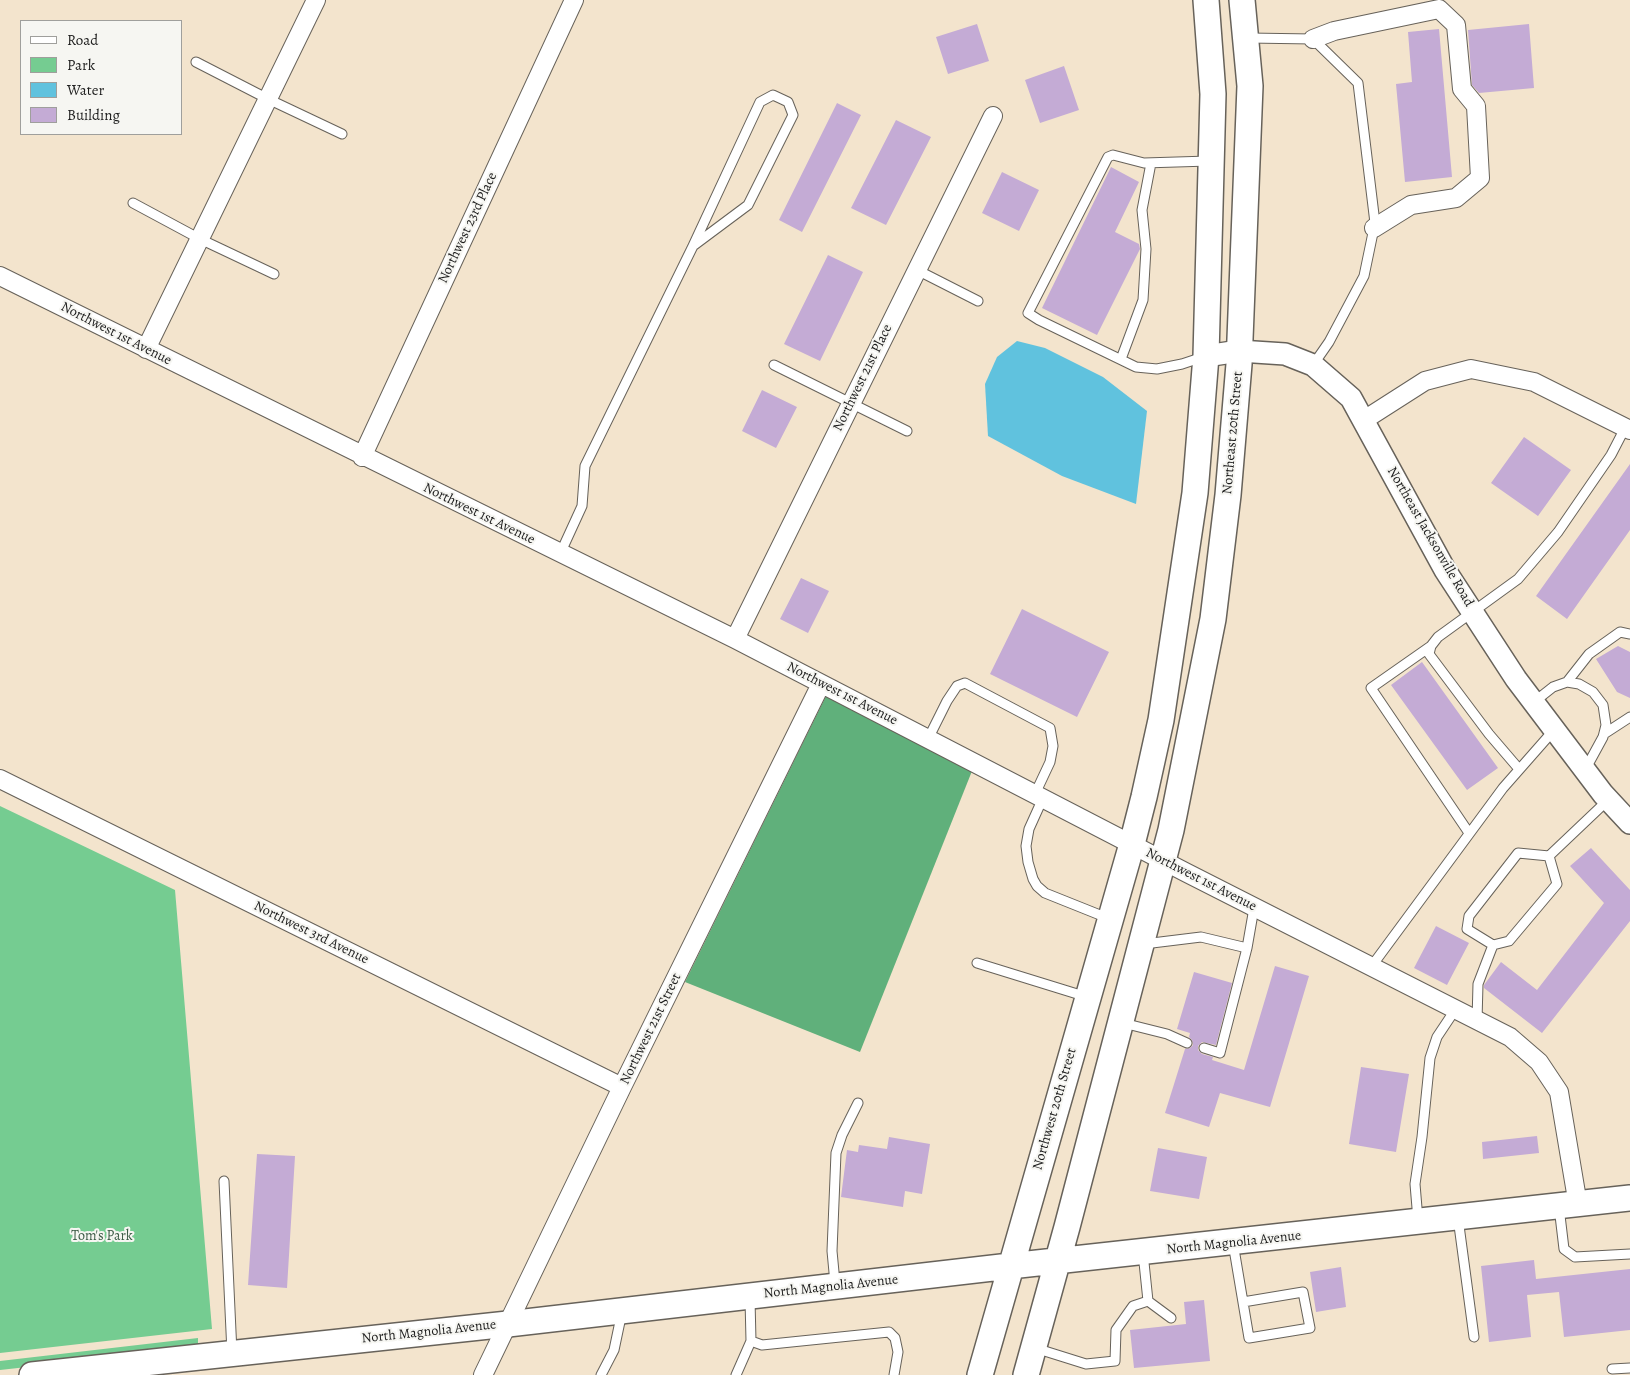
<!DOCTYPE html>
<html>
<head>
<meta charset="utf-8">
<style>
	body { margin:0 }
	#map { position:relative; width:1630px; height:1375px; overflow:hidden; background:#f3e4cd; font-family:Alegreya,serif }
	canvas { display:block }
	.legend { position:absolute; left:20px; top:20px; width:162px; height:115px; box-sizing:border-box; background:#f6f6f2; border:1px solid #9f9f9c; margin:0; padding:6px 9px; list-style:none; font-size:15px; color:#1c1c1c }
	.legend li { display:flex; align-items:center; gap:10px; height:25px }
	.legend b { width:25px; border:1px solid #9f9f9c }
</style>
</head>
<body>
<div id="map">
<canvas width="1630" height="1375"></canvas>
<ul class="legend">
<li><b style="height:6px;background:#fff"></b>Road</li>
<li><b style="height:14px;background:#75cc91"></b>Park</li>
<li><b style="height:14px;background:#60c2de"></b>Water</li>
<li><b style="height:14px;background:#c4abd5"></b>Building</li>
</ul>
</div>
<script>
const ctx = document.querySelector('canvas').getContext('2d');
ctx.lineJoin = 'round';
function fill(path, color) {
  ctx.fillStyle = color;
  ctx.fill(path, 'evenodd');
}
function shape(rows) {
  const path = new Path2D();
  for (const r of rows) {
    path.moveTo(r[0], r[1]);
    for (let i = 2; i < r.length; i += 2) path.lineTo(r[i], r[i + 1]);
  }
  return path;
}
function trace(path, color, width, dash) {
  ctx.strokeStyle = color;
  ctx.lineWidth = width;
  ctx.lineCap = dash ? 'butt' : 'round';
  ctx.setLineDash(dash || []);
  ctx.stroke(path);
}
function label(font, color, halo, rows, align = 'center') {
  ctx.font = font + ' Alegreya,serif';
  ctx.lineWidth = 4;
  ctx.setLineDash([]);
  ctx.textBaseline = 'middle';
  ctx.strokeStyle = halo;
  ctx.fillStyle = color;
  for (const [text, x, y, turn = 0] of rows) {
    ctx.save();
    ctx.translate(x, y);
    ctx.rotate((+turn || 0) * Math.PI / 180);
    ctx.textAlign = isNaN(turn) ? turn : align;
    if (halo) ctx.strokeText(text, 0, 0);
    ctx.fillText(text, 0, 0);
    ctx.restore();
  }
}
fill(shape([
	[0,806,175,890,212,1329,0,1353],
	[198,1338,198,1348,0,1370,0,1361]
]), '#75cc91');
fill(shape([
	[826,696,972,771,860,1052,685,982]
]), '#60b07b');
fill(shape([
	[1017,341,1045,348,1103,377,1147,411,1136,504,1062,476,988,436,985,384,997,357]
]), '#60c2de');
fill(shape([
	[977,24,989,61,948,74,936,37],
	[1529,24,1534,88,1479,93,1472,85,1468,30],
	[1439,29,1452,177,1405,182,1396,84,1412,82,1408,32],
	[1064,66,1079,110,1040,123,1025,80],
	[837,103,861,115,802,232,779,220],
	[896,120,931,137,886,225,851,208],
	[1111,167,1139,182,1115,232,1139,244,1140,249,1097,335,1042,308],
	[1002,172,1039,190,1019,231,982,213],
	[828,255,863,272,820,361,784,344],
	[762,390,797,407,776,448,742,431],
	[1524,437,1571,470,1538,516,1491,483],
	[1630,464,1630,530,1567,619,1536,596],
	[801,578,829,591,808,633,780,619],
	[1022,609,1109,652,1077,717,990,674],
	[1618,646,1630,652,1630,698,1617,692,1596,659],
	[1422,662,1498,768,1467,790,1391,685],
	[1591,848,1630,890,1630,921,1542,1033,1484,988,1484,985,1501,962,1537,990,1604,903,1570,866],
	[1436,926,1469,943,1447,985,1414,968],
	[1275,966,1309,976,1270,1107,1220,1093,1209,1127,1165,1113,1185,1049,1190,1048,1193,1045,1192,1040,1189,1037,1190,1033,1177,1029,1194,972,1232,983,1216,1045,1202,1042,1198,1046,1198,1050,1202,1054,1213,1057,1212,1060,1244,1070],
	[1361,1067,1409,1074,1396,1152,1349,1144],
	[1537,1136,1539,1153,1483,1159,1482,1142],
	[889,1137,930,1144,922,1194,905,1191,903,1207,841,1197,847,1150,858,1152,859,1145,887,1149],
	[1158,1148,1207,1157,1199,1199,1150,1191],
	[257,1154,295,1156,287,1288,248,1285],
	[1534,1260,1536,1279,1630,1269,1630,1330,1564,1337,1559,1292,1527,1295,1531,1337,1489,1342,1481,1266],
	[1341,1267,1346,1307,1316,1312,1310,1272],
	[1204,1300,1210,1361,1134,1368,1130,1330,1186,1324,1184,1302]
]), '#c4abd5');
const service = shape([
	[1248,38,1313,39,1358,83,1375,223,1364,276,1329,342,1313,365],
	[196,62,268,99,342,134],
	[133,203,200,239,274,274],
	[917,270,978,301],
	[1203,357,1182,364,1157,369,1136,367,1039,320,1028,313,1108,157,1113,155,1144,163,1209,161],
	[1121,359,1143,300,1146,249,1142,210,1151,163],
	[774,365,907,431],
	[560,554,582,506,585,466,693,246,760,102,773,95,788,102,793,115,748,205,693,246],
	[1431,646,1371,688,1469,833],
	[1567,682,1589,654,1620,632,1630,634],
	[1534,702,1553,687,1567,682,1579,684,1593,692,1603,705,1606,725,1603,737,1585,770],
	[1604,734,1630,717],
	[928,739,947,701,957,686,965,683,1050,728,1053,746,1050,762,1035,794],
	[1519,769,1489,734,1429,654,1431,646,1438,637,1518,579,1558,532,1611,455,1625,428],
	[1043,798,1029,829,1026,846,1028,862,1033,879,1037,886,1045,893,1110,919],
	[1144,944,1201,937,1247,948],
	[1493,945,1509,941,1557,884,1549,856],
	[977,963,1087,997],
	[1371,967,1503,788,1554,730],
	[1477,1021,1478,984,1493,945,1467,929,1469,916,1518,853,1549,856,1608,800],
	[1123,1023,1167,1034,1187,1043],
	[1204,1048,1220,1053,1247,948,1254,908],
	[224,1181,232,1353],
	[1559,1207,1564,1249,1575,1257,1630,1254],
	[1458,1218,1474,1337],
	[1418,1220,1415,1184,1422,1137,1430,1058,1437,1037,1455,1010],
	[1233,1243,1249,1338,1310,1328,1303,1292,1243,1302],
	[835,1283,832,1251,836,1153,842,1135,858,1103],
	[1148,1301,1171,1318],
	[751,1341,762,1345,889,1332,895,1338,898,1352,894,1375],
	[1035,1348,1086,1364,1115,1361,1116,1330,1133,1306,1148,1301,1143,1253],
	[1612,1369,1630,1368],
	[601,1375,614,1350,622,1312],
	[736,1375,751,1341,750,1299]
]);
const minor = shape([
	[1313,39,1334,31,1439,9,1456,25,1462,89,1476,106,1480,178,1456,198,1411,205,1374,228],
	[0,276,735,639,1187,873,1510,1037,1539,1062,1559,1092,1578,1205],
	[146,349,316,0],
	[1364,420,1425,381,1471,369,1534,382,1630,430],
	[362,457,574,0],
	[735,639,993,116],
	[0,779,622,1087],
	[483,1375,622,1087,821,684]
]);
const tertiary = shape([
	[1206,356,1239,351,1285,354,1313,365,1351,398,1445,570,1516,679,1603,794,1630,823]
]);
const secondary = shape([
	[32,1375,508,1324,1010,1266,1630,1198],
	[980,1375,1132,844,1144,797,1161,720,1195,493,1206,356,1213,94,1206,0],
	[1026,1375,1067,1227,1171,830,1213,619,1228,495,1239,364,1250,86,1242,0]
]);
trace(service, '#67625a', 11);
trace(minor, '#67625a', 20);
trace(tertiary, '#67625a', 24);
trace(secondary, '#67625a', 28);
trace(service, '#fff', 9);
trace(minor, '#fff', 18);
trace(tertiary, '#fff', 21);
trace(secondary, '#fff', 25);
label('14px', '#1c1c1c', '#f6f6f2', [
	["Northwest 23rd Place",468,228,-65],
	["Northwest 1st Avenue",116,334,27],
	["Northwest 21st Place",863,378,-64],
	["Northeast 20th Street",1233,433,-85],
	["Northwest 1st Avenue",479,514,26],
	["Northeast Jacksonville Road",1430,537,60],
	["Northwest 1st Avenue",842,694,27],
	["Northwest 1st Avenue",1201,880,27],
	["Northwest 3rd Avenue",311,933,26],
	["Northwest 21st Street",651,1029,-64],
	["Northwest 20th Street",1055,1109,-74],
	["North Magnolia Avenue",1234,1243,-6],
	["North Magnolia Avenue",831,1287,-6],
	["North Magnolia Avenue",429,1332,-6]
]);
label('14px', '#3b5a45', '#f6f6f2', [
	["Tom's Park",102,1237]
]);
</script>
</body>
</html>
